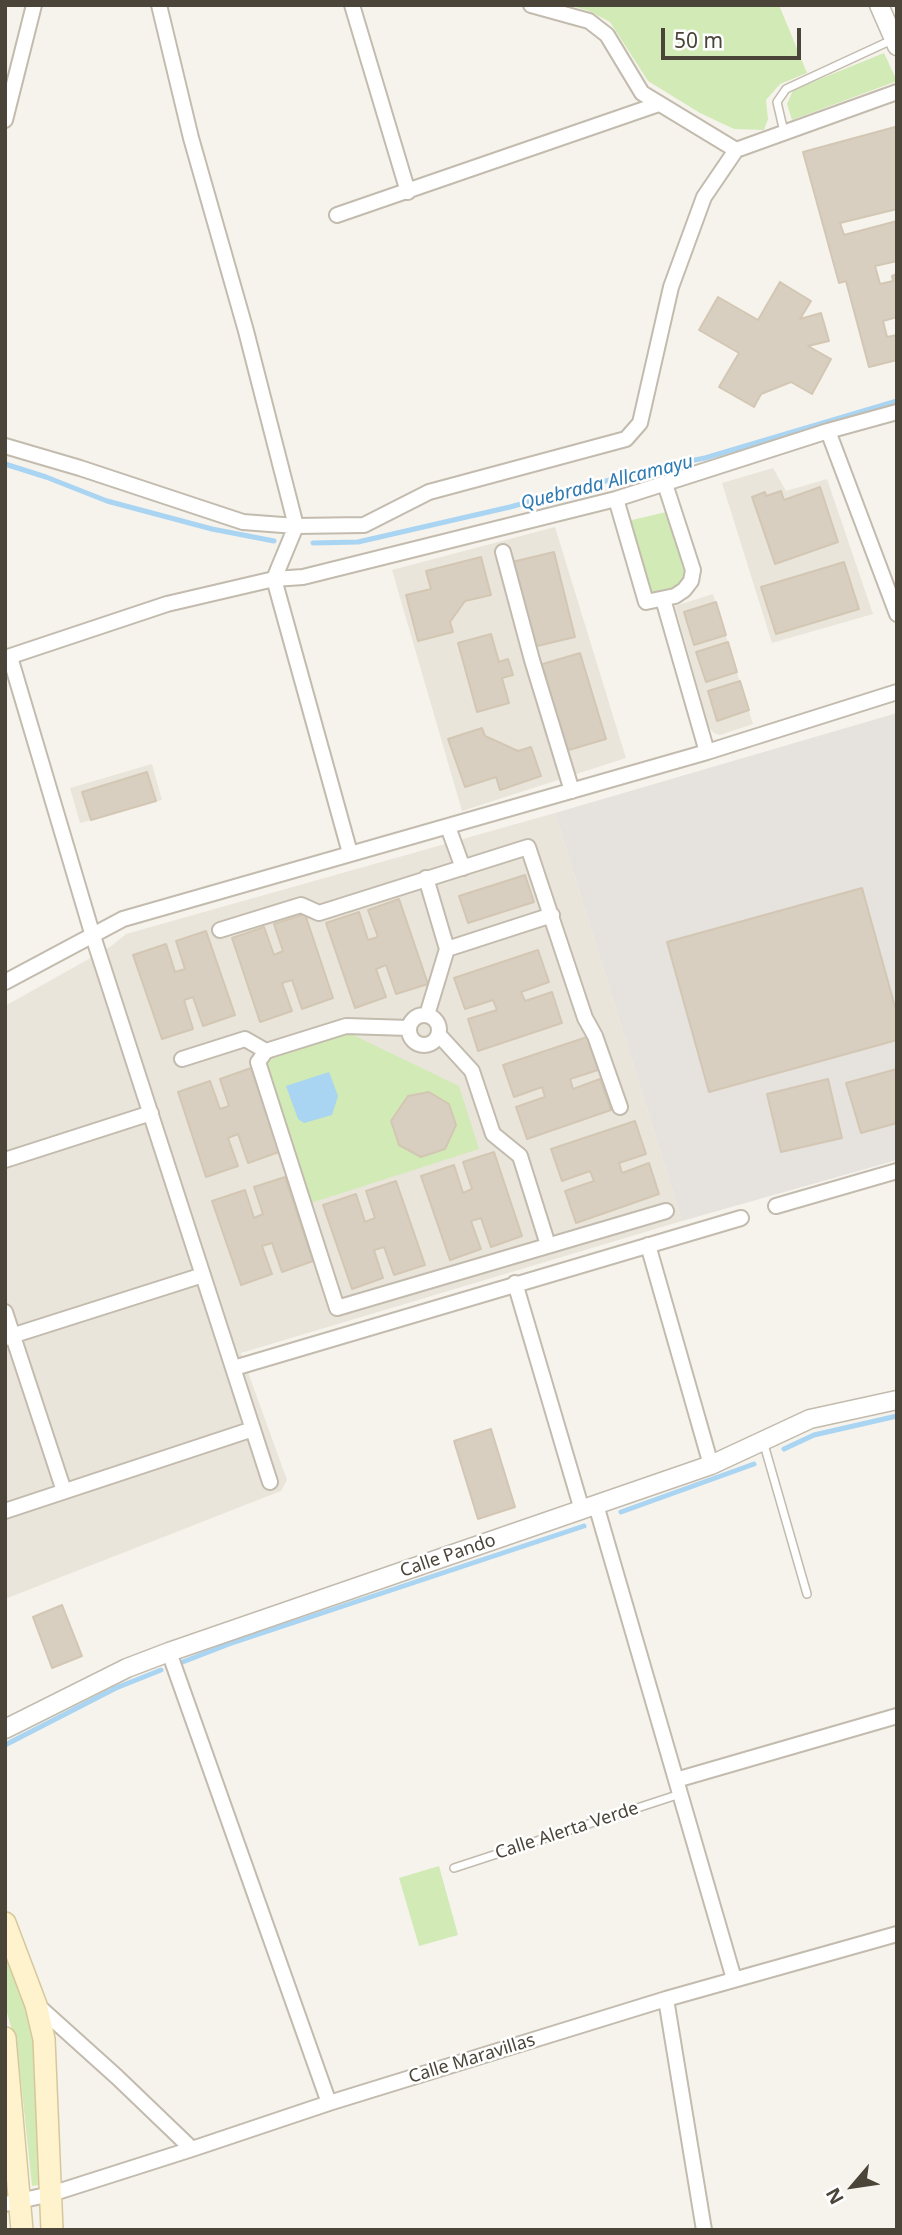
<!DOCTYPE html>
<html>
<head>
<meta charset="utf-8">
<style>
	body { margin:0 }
	#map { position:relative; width:902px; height:2235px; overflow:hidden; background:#f6f3ec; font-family:"Noto Sans",sans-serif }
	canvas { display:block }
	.frame { position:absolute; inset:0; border:7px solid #4b4439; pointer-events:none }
	.north { position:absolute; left:818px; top:2151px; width:70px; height:70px; -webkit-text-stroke:5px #fff; paint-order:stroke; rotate:241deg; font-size:19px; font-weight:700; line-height:28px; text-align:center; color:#4b4439 }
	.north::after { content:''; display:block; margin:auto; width:24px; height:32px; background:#4b4439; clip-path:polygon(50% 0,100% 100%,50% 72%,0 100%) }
	.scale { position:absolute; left:661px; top:28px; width:140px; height:32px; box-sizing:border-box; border:4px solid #4b4439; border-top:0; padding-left:9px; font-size:21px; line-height:24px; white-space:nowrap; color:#4b4439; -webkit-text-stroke:5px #fff; paint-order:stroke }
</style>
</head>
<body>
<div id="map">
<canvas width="902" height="2235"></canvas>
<div class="frame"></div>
<div class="north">N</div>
<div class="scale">50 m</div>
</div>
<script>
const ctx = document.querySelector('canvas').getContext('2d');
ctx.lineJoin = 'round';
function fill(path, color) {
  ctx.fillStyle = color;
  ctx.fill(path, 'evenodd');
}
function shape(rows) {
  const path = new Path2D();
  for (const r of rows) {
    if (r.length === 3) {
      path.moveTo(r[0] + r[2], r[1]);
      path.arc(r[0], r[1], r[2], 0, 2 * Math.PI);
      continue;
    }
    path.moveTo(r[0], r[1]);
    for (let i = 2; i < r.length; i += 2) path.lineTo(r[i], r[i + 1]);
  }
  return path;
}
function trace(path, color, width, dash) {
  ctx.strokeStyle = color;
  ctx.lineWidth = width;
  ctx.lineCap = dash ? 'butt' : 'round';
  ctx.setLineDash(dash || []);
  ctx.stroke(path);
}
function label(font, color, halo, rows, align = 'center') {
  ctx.font = font + ' "Noto Sans",sans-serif';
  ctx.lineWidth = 5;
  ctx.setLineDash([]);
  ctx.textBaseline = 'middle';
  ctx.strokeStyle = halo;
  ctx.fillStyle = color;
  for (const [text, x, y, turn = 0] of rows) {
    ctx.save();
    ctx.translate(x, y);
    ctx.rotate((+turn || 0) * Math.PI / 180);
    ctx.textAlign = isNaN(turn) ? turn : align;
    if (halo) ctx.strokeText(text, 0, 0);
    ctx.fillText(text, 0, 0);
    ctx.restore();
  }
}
fill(shape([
	[773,468,786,491,827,479,873,614,772,643,722,483],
	[555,527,626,758,462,811,392,570],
	[713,594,753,724,720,735,714,733,709,727,675,606],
	[152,764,162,800,80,823,70,788],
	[555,813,682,1221,241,1353,287,1480,281,1491,5,1599,5,1006,110,947,126,934]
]), '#eae5da');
fill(shape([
	[897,713,897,1160,682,1221,555,813]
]), '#e6e2dd');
fill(shape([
	[569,5,779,5,807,73,780,84,766,100,768,119,764,130,734,129,700,113,648,81,610,22,589,11],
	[884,53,897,81,792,120,787,104,793,90],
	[666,512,686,576,676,588,659,593,653,592,647,587,628,521],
	[349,1033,459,1086,479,1149,311,1203,265,1064,267,1060],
	[439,1866,458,1935,419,1946,399,1878],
	[5,1944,28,2006,37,2049,39,2185,32,2186,18,2053,5,2005]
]), '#d2eab5');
fill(shape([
	[329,1072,338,1096,332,1115,304,1123,298,1119,286,1086]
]), '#a9d4f2');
trace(shape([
	[5,464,46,477,107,501,212,529,274,541],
	[313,543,358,542,510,507,654,468,705,458,897,401],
	[784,1449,814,1435,897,1416],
	[621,1512,754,1464],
	[180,1663,229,1644,584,1526],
	[5,1745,116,1688,161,1670]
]), '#a9d4f2', 5);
const building = shape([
	[895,127,897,134,897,209,840,223,844,235,897,221,897,261,875,266,880,284,893,281,892,276,897,274,897,317,883,321,887,337,897,335,897,360,869,367,846,281,839,283,803,152,895,127],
	[780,282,811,301,800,319,821,313,829,341,808,346,831,359,812,394,791,382,761,394,754,407,719,387,739,353,699,330,718,297,758,320,780,282],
	[820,487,838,542,775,564,752,497,765,492,766,496,781,491,784,500,820,487],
	[554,552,575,637,533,647,512,562,554,552],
	[481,557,491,595,465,601,450,622,453,632,418,641,406,595,431,589,426,571,481,557],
	[844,562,859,609,776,634,761,587,844,562],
	[716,602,726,635,694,645,684,612,716,602],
	[491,634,499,662,508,659,513,675,502,678,509,703,477,712,458,643,491,634],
	[728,642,737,672,706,682,696,652,728,642],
	[580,653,606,739,562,752,536,666,580,653],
	[740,681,749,710,717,721,708,691,740,681],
	[482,728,485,736,518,751,531,747,541,776,500,790,496,777,465,787,448,739,482,728],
	[147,772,156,801,91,820,82,792,147,772],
	[525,875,534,902,468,923,459,896,525,875],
	[862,888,897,1014,897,1040,709,1092,667,942,862,888],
	[399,899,428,984,396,994,386,965,376,969,386,997,355,1008,326,923,359,912,368,940,378,937,368,910,399,899],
	[305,914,333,998,302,1009,292,980,282,983,292,1011,260,1022,232,938,264,927,274,955,283,951,274,924,305,914],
	[206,931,235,1015,203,1026,193,997,184,1000,193,1029,162,1039,133,955,166,944,175,972,185,969,176,941,206,931],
	[538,950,549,982,521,992,525,1001,552,992,562,1023,478,1051,468,1019,497,1010,493,1000,465,1009,454,978,538,950],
	[587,1037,598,1070,570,1079,573,1089,600,1079,611,1110,527,1139,516,1107,545,1097,542,1087,514,1097,503,1065,587,1037],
	[251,1068,279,1152,248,1163,238,1134,228,1138,238,1166,206,1177,178,1092,210,1081,220,1109,229,1106,220,1079,251,1068],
	[897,1069,897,1123,861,1133,846,1083,897,1069],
	[828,1079,842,1138,781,1152,767,1094,828,1079],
	[429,1092,449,1104,456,1125,445,1149,421,1157,399,1145,391,1121,408,1096,429,1092],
	[635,1121,646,1154,619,1163,622,1173,649,1163,659,1194,576,1223,565,1191,594,1181,590,1171,562,1181,551,1149,635,1121],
	[494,1152,522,1236,491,1247,481,1218,471,1221,481,1249,450,1260,421,1176,454,1165,463,1193,472,1189,463,1162,494,1152],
	[285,1177,313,1261,282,1272,272,1243,262,1246,272,1274,241,1285,212,1201,245,1190,254,1218,263,1214,254,1187,285,1177],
	[396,1181,425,1265,394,1275,384,1247,374,1250,383,1278,352,1289,323,1205,356,1194,365,1222,375,1218,366,1191,396,1181],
	[491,1429,515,1507,478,1519,454,1441,491,1429],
	[62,1605,82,1656,52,1668,33,1617,62,1605]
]);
fill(building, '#d8cfc1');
trace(building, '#d3c7b4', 2);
const service = shape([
	[784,132,777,102,786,89,894,39],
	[763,1441,807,1594],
	[454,1868,680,1794]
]);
const minor = shape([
	[159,5,191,138,246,331,296,526,274,579,350,853],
	[352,5,408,192],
	[531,5,589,21,607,35,642,93,736,150],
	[5,120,34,5],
	[337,215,659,104],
	[828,431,897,614],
	[5,446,80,468,243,522,296,526,364,525,429,492,626,439,640,423,671,287,704,197,736,150,897,92],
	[616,499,646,602,675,596,684,590,691,581,693,570,665,484],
	[503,552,532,660,572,791],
	[663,599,707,752],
	[10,657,92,933,270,1482],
	[5,658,167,604,274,579,303,577,616,499,828,431,897,412],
	[448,827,463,868],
	[426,878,447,949,427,1015],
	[220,930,301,905,319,913,528,847,585,1018,595,1036,620,1107],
	[447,949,552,915],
	[5,982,123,919,707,752,897,692],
	[424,1030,15],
	[439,1035,472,1071,493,1134,520,1156,548,1245],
	[266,1051,258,1062,337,1308,666,1211],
	[182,1059,245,1039,266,1051,346,1026,409,1028],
	[5,1160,151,1113],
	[776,1206,897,1171],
	[648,1245,711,1465],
	[515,1283,582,1510],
	[5,1312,64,1491],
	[5,1338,203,1275],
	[234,1368,741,1218],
	[596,1505,734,1979],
	[5,1511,253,1429],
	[169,1652,329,2103],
	[676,1780,897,1716],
	[666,1999,704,2230],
	[37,2005,117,2077,192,2149],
	[5,2204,51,2194,192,2149,329,2103,666,1999,897,1934]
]);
const tertiary = shape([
	[879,5,897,46],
	[5,1729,127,1668,169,1652,711,1465,810,1419,897,1400]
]);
const secondary = shape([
	[5,1923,36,2005,44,2039,52,2230],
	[5,2038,22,2230]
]);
trace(service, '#c2bbae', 10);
trace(minor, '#c2bbae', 18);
trace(tertiary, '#c2bbae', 21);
trace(secondary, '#d6c79b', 24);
trace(service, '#fff', 7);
trace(minor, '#fff', 14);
trace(tertiary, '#fff', 18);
trace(secondary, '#fff3cd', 21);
label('18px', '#4b4439', '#fff', [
	["Calle Pando",448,1556,-19],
	["Calle Alerta Verde",567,1831,-18],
	["Calle Maravillas",472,2059,-17]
]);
label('italic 19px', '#2e7ab2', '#fff', [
	["Quebrada Allcamayu",607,483,-14]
]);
</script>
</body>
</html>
